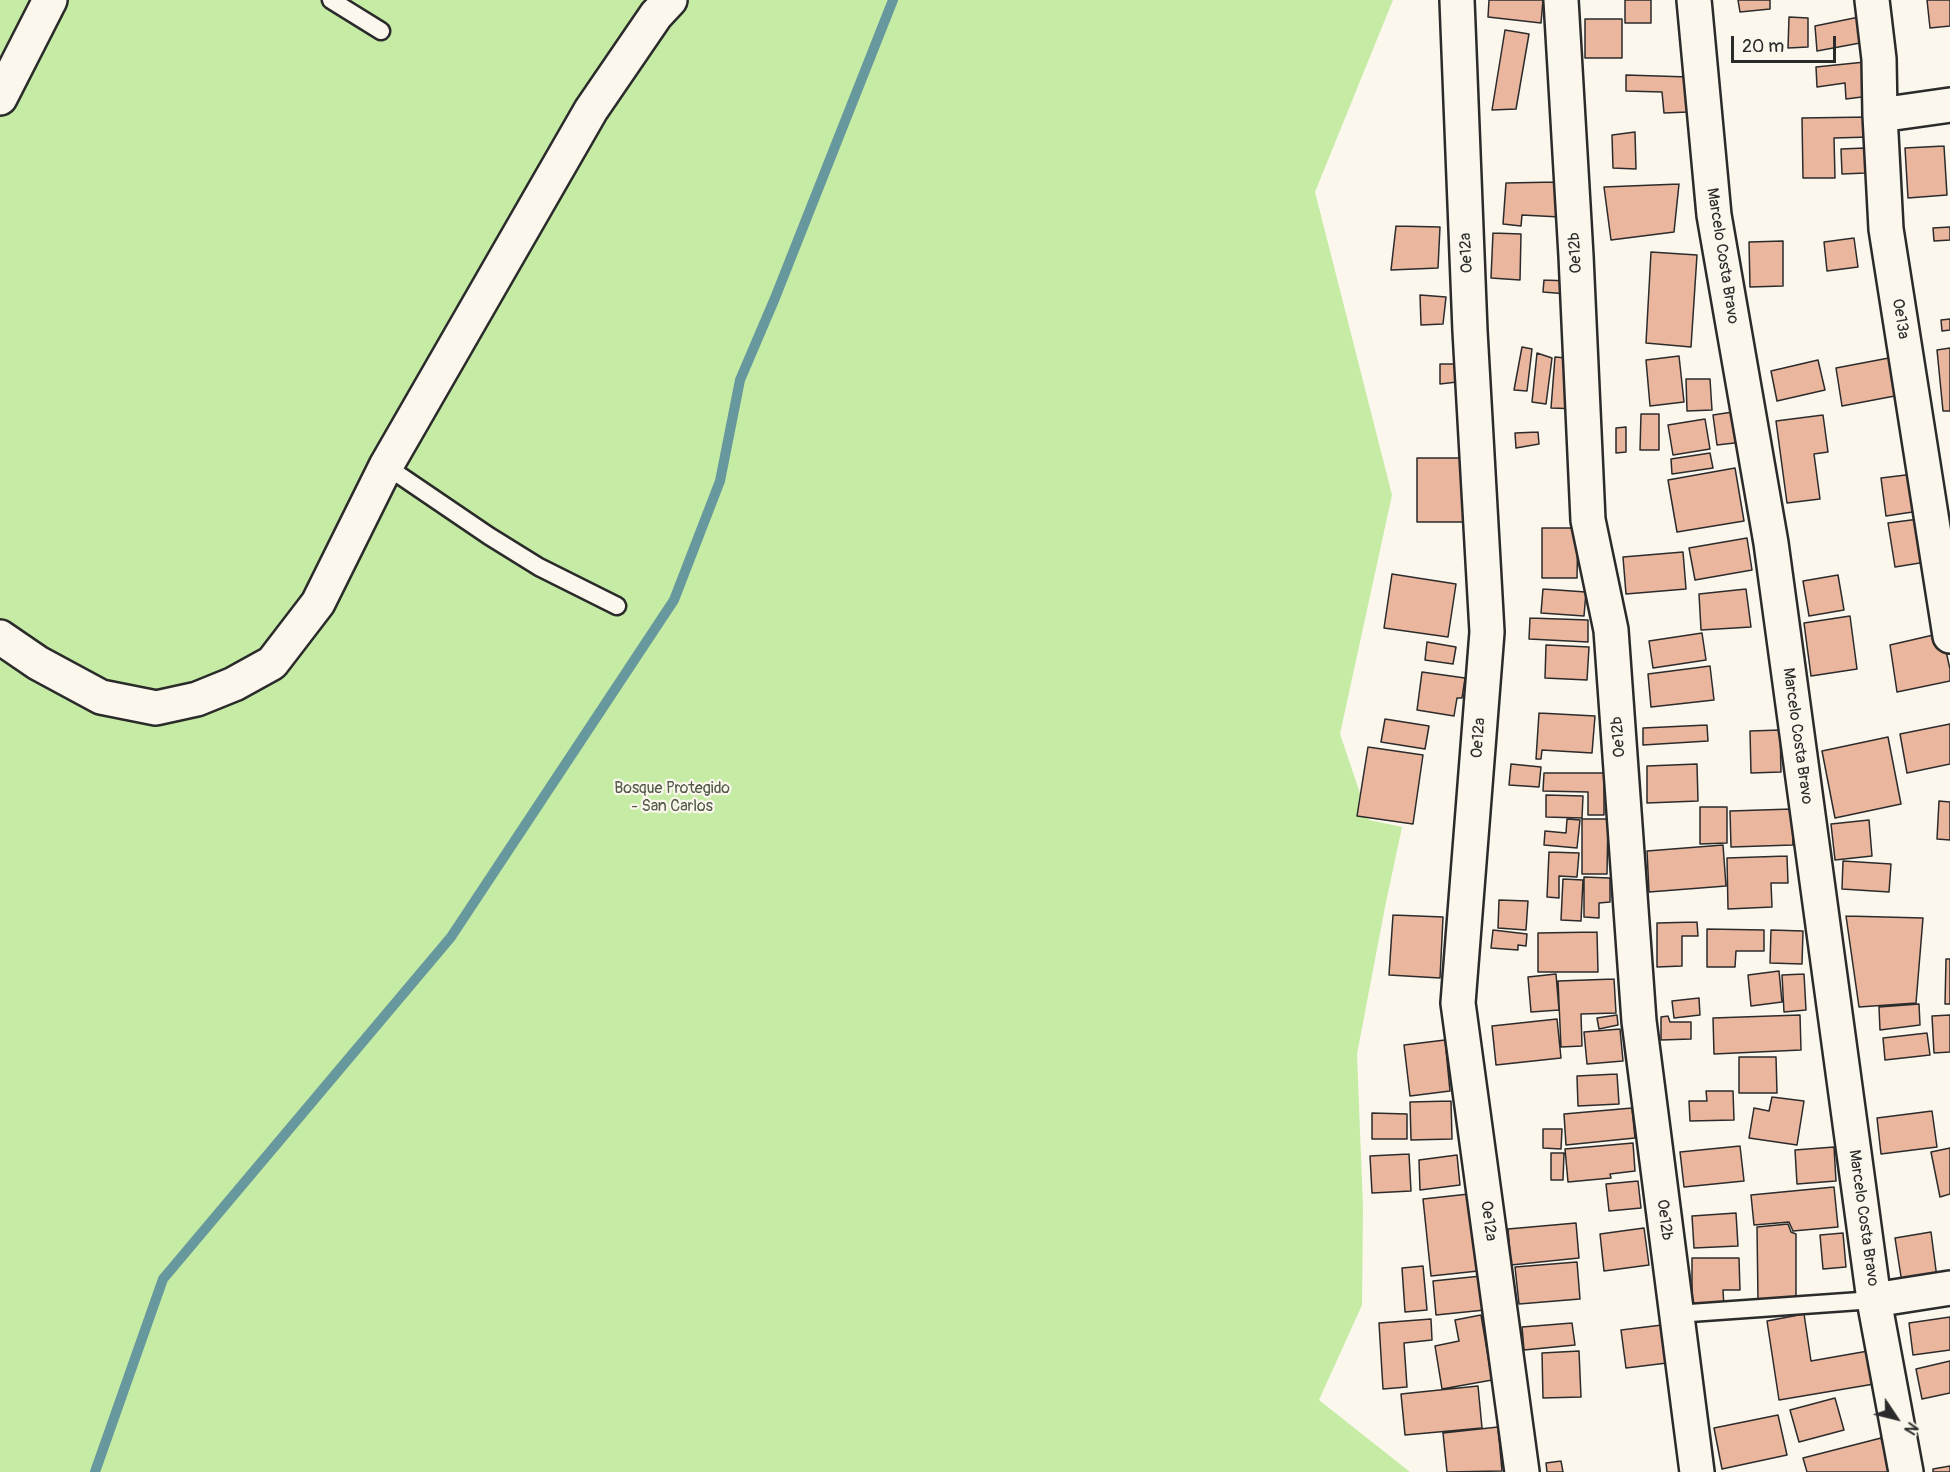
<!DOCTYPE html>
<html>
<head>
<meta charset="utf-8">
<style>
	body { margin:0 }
	#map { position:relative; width:1950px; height:1472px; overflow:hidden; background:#fbf7ec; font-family:Pangolin,sans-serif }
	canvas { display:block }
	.north { position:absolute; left:1866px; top:1388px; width:60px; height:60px; -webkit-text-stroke:4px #fbf7ec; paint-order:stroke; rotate:125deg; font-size:16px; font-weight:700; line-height:24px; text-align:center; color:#2b2b2b }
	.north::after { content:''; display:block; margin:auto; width:21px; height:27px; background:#2b2b2b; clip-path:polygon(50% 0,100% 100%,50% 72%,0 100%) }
	.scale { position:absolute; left:1731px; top:36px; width:105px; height:27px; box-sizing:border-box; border:3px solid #2b2b2b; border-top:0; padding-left:8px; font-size:18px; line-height:21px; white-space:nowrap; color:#2b2b2b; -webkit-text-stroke:4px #fbf7ec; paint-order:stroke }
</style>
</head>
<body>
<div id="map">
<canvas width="1950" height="1472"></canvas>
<div class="north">N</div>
<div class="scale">20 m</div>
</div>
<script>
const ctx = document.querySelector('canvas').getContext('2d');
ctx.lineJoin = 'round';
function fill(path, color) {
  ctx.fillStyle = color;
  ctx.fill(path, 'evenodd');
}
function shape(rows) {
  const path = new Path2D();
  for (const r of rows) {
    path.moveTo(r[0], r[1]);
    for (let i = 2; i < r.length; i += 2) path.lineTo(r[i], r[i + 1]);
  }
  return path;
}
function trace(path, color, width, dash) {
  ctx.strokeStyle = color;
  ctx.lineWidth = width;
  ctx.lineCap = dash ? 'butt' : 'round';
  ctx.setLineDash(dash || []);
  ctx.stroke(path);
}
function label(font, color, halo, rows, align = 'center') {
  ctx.font = font + ' Pangolin,sans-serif';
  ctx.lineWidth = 4.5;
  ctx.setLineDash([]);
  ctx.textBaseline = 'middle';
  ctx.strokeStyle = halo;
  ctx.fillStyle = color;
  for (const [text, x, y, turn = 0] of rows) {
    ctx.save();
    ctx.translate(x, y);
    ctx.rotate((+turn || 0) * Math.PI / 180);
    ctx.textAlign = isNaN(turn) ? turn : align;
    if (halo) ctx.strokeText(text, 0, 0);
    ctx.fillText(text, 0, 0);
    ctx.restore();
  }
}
fill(shape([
	[0,0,1393,0,1315,192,1392,495,1340,734,1369,820,1402,827,1385,907,1357,1054,1363,1208,1362,1305,1319,1400,1410,1472,0,1472]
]), '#c5eba5');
trace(shape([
	[95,1472,163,1279,451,937,674,600,720,481,740,380,775,298,893,0]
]), '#67989d', 10);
const building = shape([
	[1489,0,1543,0,1541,23,1488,17,1489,0],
	[1625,0,1651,0,1651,23,1625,23,1625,0],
	[1738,0,1770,0,1770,9,1740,12,1738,0],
	[1927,0,1950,0,1950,26,1930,28,1927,0],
	[1789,17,1808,18,1808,47,1788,48,1789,17],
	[1859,17,1860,43,1817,51,1815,26,1859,17],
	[1585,19,1622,19,1622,58,1585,58,1585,19],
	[1505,30,1529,34,1516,109,1492,110,1505,30],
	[1865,62,1862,97,1846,99,1845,83,1817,87,1816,67,1865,62],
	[1626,75,1689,77,1688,112,1664,113,1662,92,1626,91,1626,75],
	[1870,117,1870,137,1834,138,1835,178,1803,178,1802,118,1870,117],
	[1635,132,1636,169,1613,168,1612,135,1635,132],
	[1944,146,1947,195,1908,198,1905,148,1944,146],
	[1865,148,1866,173,1842,174,1841,149,1865,148],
	[1557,182,1560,217,1522,215,1521,226,1503,224,1506,183,1557,182],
	[1679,184,1674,232,1611,240,1604,187,1679,184],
	[1396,226,1440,227,1438,268,1391,270,1396,226],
	[1950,227,1950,240,1934,241,1933,228,1950,227],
	[1493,233,1521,234,1520,280,1491,278,1493,233],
	[1854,238,1858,267,1827,271,1824,242,1854,238],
	[1783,241,1783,286,1750,287,1749,242,1783,241],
	[1651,252,1697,255,1691,347,1646,343,1651,252],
	[1544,280,1568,281,1567,294,1543,292,1544,280],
	[1420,295,1446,297,1443,324,1421,325,1420,295],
	[1950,319,1950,330,1942,331,1941,320,1950,319],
	[1522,347,1532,349,1527,391,1514,390,1522,347],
	[1950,348,1950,411,1943,411,1937,350,1950,348],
	[1537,353,1552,358,1546,404,1532,402,1537,353],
	[1679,356,1684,402,1650,406,1646,360,1679,356],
	[1555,357,1578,359,1579,409,1551,408,1555,357],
	[1894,357,1900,395,1842,406,1836,368,1894,357],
	[1818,360,1825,390,1777,401,1771,371,1818,360],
	[1440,364,1460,364,1457,382,1440,384,1440,364],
	[1686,379,1710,379,1712,410,1687,411,1686,379],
	[1739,411,1743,442,1717,445,1713,415,1739,411],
	[1641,414,1659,414,1659,450,1640,450,1641,414],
	[1823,415,1828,452,1814,454,1820,499,1787,503,1776,421,1823,415],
	[1705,419,1710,449,1673,455,1668,425,1705,419],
	[1626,427,1626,452,1616,453,1616,428,1626,427],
	[1538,432,1539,444,1516,448,1515,433,1538,432],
	[1710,453,1713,468,1672,474,1671,459,1710,453],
	[1417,458,1470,458,1470,522,1417,522,1417,458],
	[1735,468,1744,521,1677,532,1668,480,1735,468],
	[1914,474,1919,511,1886,516,1881,478,1914,474],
	[1919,519,1926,562,1895,567,1888,523,1919,519],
	[1542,528,1578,528,1577,578,1542,578,1542,528],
	[1747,538,1752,570,1695,580,1689,548,1747,538],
	[1683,552,1686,589,1626,594,1623,557,1683,552],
	[1392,574,1456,584,1448,637,1384,628,1392,574],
	[1838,575,1844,610,1809,616,1803,581,1838,575],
	[1543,589,1586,592,1584,616,1541,613,1543,589],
	[1746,589,1751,627,1701,630,1699,594,1746,589],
	[1850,616,1857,669,1811,676,1804,623,1850,616],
	[1530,618,1588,620,1588,642,1529,639,1530,618],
	[1702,633,1706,660,1653,668,1649,641,1702,633],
	[1942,633,1950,669,1950,681,1897,692,1890,645,1942,633],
	[1427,642,1456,647,1453,664,1425,660,1427,642],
	[1546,645,1589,647,1587,680,1545,678,1546,645],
	[1710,666,1714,700,1651,707,1648,674,1710,666],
	[1422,672,1465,678,1462,698,1457,698,1454,716,1417,710,1422,672],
	[1539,713,1595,716,1592,753,1542,750,1541,759,1536,759,1539,713],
	[1385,719,1429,726,1425,749,1381,742,1385,719],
	[1950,724,1950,764,1907,773,1900,734,1950,724],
	[1707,725,1708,741,1643,745,1643,728,1707,725],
	[1780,730,1781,772,1751,773,1750,731,1780,730],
	[1888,737,1901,804,1835,818,1822,751,1888,737],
	[1368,747,1423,755,1413,824,1357,816,1368,747],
	[1511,764,1541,767,1539,787,1509,785,1511,764],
	[1697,764,1698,801,1647,803,1647,766,1697,764],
	[1544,773,1604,773,1604,815,1588,815,1588,792,1543,791,1544,773],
	[1546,795,1583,796,1582,818,1546,817,1546,795],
	[1939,801,1950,802,1950,840,1937,839,1939,801],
	[1700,807,1727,807,1727,843,1700,844,1700,807],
	[1792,809,1793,845,1731,847,1730,811,1792,809],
	[1567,819,1580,820,1577,848,1544,845,1545,831,1566,833,1567,819],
	[1582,819,1608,819,1607,874,1582,874,1582,819],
	[1869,820,1872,856,1835,860,1831,824,1869,820],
	[1723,845,1726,886,1649,892,1647,851,1723,845],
	[1549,852,1579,853,1577,877,1559,876,1559,898,1547,897,1549,852],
	[1787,856,1788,883,1771,883,1772,907,1728,909,1727,858,1787,856],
	[1843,861,1891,864,1889,892,1842,889,1843,861],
	[1584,877,1610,878,1610,902,1599,903,1599,918,1584,917,1584,877],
	[1563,879,1583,880,1581,921,1561,920,1563,879],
	[1499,900,1528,901,1526,930,1498,928,1499,900],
	[1393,915,1443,917,1440,978,1389,975,1393,915],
	[1846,916,1923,918,1916,1003,1859,1007,1846,916],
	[1697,922,1698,936,1682,936,1682,966,1657,967,1657,923,1697,922],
	[1707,929,1764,930,1764,951,1736,951,1735,967,1707,967,1707,929],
	[1493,930,1527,934,1526,946,1518,945,1518,950,1491,948,1493,930],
	[1771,930,1803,931,1802,964,1770,963,1771,930],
	[1597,932,1598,972,1538,972,1538,933,1597,932],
	[1946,959,1950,959,1950,1004,1945,1004,1946,959],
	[1779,971,1782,1002,1751,1006,1748,975,1779,971],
	[1556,974,1559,1010,1531,1012,1528,977,1556,974],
	[1804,974,1806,1010,1784,1012,1782,975,1804,974],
	[1614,979,1616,1013,1581,1014,1582,1046,1561,1047,1558,981,1614,979],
	[1699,998,1700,1015,1674,1018,1672,1001,1699,998],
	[1919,1004,1920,1025,1880,1030,1879,1007,1919,1004],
	[1617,1015,1618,1025,1599,1029,1597,1018,1617,1015],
	[1800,1015,1801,1050,1714,1054,1713,1018,1800,1015],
	[1950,1015,1950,1052,1934,1053,1932,1016,1950,1015],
	[1668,1016,1670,1022,1691,1022,1691,1039,1661,1040,1661,1017,1668,1016],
	[1557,1019,1561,1058,1496,1065,1492,1026,1557,1019],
	[1620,1029,1623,1061,1587,1064,1584,1032,1620,1029],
	[1927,1033,1930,1055,1885,1060,1883,1038,1927,1033],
	[1445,1040,1450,1091,1410,1096,1404,1045,1445,1040],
	[1739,1057,1776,1057,1777,1093,1739,1093,1739,1057],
	[1617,1074,1619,1104,1578,1106,1577,1076,1617,1074],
	[1706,1091,1733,1091,1734,1120,1690,1121,1689,1101,1707,1101,1706,1091],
	[1772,1097,1804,1101,1797,1145,1749,1138,1754,1108,1769,1111,1772,1097],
	[1451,1101,1452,1139,1411,1140,1410,1102,1451,1101],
	[1632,1108,1635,1138,1566,1145,1564,1114,1632,1108],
	[1932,1111,1937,1147,1881,1154,1877,1118,1932,1111],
	[1372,1113,1407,1114,1407,1139,1372,1139,1372,1113],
	[1543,1129,1562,1129,1561,1149,1543,1148,1543,1129],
	[1633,1143,1635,1171,1610,1174,1611,1178,1568,1182,1565,1149,1633,1143],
	[1740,1146,1744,1181,1684,1187,1680,1152,1740,1146],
	[1834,1147,1836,1181,1797,1184,1795,1150,1834,1147],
	[1950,1148,1950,1194,1940,1197,1931,1152,1950,1148],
	[1551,1153,1564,1153,1563,1180,1551,1180,1551,1153],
	[1409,1154,1411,1191,1372,1193,1370,1156,1409,1154],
	[1457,1155,1460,1185,1420,1190,1419,1160,1457,1155],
	[1638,1181,1641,1208,1609,1211,1606,1184,1638,1181],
	[1834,1187,1838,1227,1793,1231,1789,1222,1754,1225,1751,1195,1834,1187],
	[1469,1194,1478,1271,1431,1276,1423,1199,1469,1194],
	[1736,1213,1738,1246,1694,1248,1692,1216,1736,1213],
	[1576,1223,1579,1258,1511,1265,1508,1229,1576,1223],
	[1788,1224,1791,1232,1796,1234,1796,1298,1758,1301,1757,1227,1788,1224],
	[1644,1228,1649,1265,1604,1271,1600,1234,1644,1228],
	[1931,1232,1937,1278,1902,1283,1895,1238,1931,1232],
	[1843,1233,1846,1267,1823,1269,1820,1235,1843,1233],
	[1692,1258,1739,1258,1740,1290,1723,1290,1724,1307,1692,1307,1692,1258],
	[1577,1262,1580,1299,1519,1304,1515,1267,1577,1262],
	[1423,1266,1427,1310,1405,1312,1402,1268,1423,1266],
	[1481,1276,1485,1310,1436,1315,1433,1281,1481,1276],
	[1804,1314,1811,1361,1868,1351,1874,1384,1779,1400,1767,1321,1804,1314],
	[1481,1315,1492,1380,1442,1389,1435,1346,1459,1341,1455,1320,1481,1315],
	[1950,1317,1950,1350,1913,1355,1909,1323,1950,1317],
	[1431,1319,1432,1340,1404,1343,1407,1387,1383,1389,1379,1323,1431,1319],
	[1572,1323,1575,1345,1524,1350,1522,1327,1572,1323],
	[1662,1325,1667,1363,1626,1368,1621,1330,1662,1325],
	[1579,1351,1581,1397,1543,1398,1542,1353,1579,1351],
	[1950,1361,1950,1393,1922,1399,1916,1369,1950,1361],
	[1478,1386,1482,1428,1405,1435,1401,1394,1478,1386],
	[1835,1398,1844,1430,1799,1442,1790,1410,1835,1398],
	[1778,1415,1787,1455,1722,1469,1714,1428,1778,1415],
	[1498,1427,1502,1471,1447,1472,1443,1433,1498,1427],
	[1881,1438,1890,1472,1807,1472,1803,1458,1881,1438],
	[1561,1461,1563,1472,1547,1472,1546,1463,1561,1461],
	[1950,1466,1950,1472,1933,1472,1933,1469,1950,1466]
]);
fill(building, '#ebb69e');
trace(building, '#2b2b2b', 1.5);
const lane = shape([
	[331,0,381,31],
	[386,466,489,536,539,567,617,606],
	[1676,1314,1874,1300]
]);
const street = shape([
	[1457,0,1470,331,1487,632,1458,1003,1522,1472],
	[1561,0,1576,256,1588,520,1611,630,1639,1021,1697,1472],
	[1694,0,1714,215,1771,543,1874,1300,1906,1472],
	[1872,0,1879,59,1880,115,1886,229,1950,636],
	[0,98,50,0],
	[1880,115,1950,105],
	[0,637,38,663,101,697,156,708,197,699,234,684,272,663,318,603,386,466,591,110,656,15,670,0],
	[1874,1300,1950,1288]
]);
trace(lane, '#2b2b2b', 21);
trace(street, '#2b2b2b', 38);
trace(lane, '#fbf7ec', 16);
trace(street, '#fbf7ec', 33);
label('16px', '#2b2b2b', '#fbf7ec', [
	["Oe12a",1467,253,-93],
	["Oe12b",1576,253,-93],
	["Marcelo Costa Bravo",1722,256,81],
	["Oe13a",1900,319,81],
	["Marcelo Costa Bravo",1797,736,82],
	["Oe12b",1619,737,-94],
	["Oe12a",1479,738,-86],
	["Marcelo Costa Bravo",1863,1218,82],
	["Oe12b",1664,1220,83],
	["Oe12a",1488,1221,82]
]);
label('16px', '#525b4a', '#fbf7ec', [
	["Bosque Protegido",672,789],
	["- San Carlos",672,807]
]);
</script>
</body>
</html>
